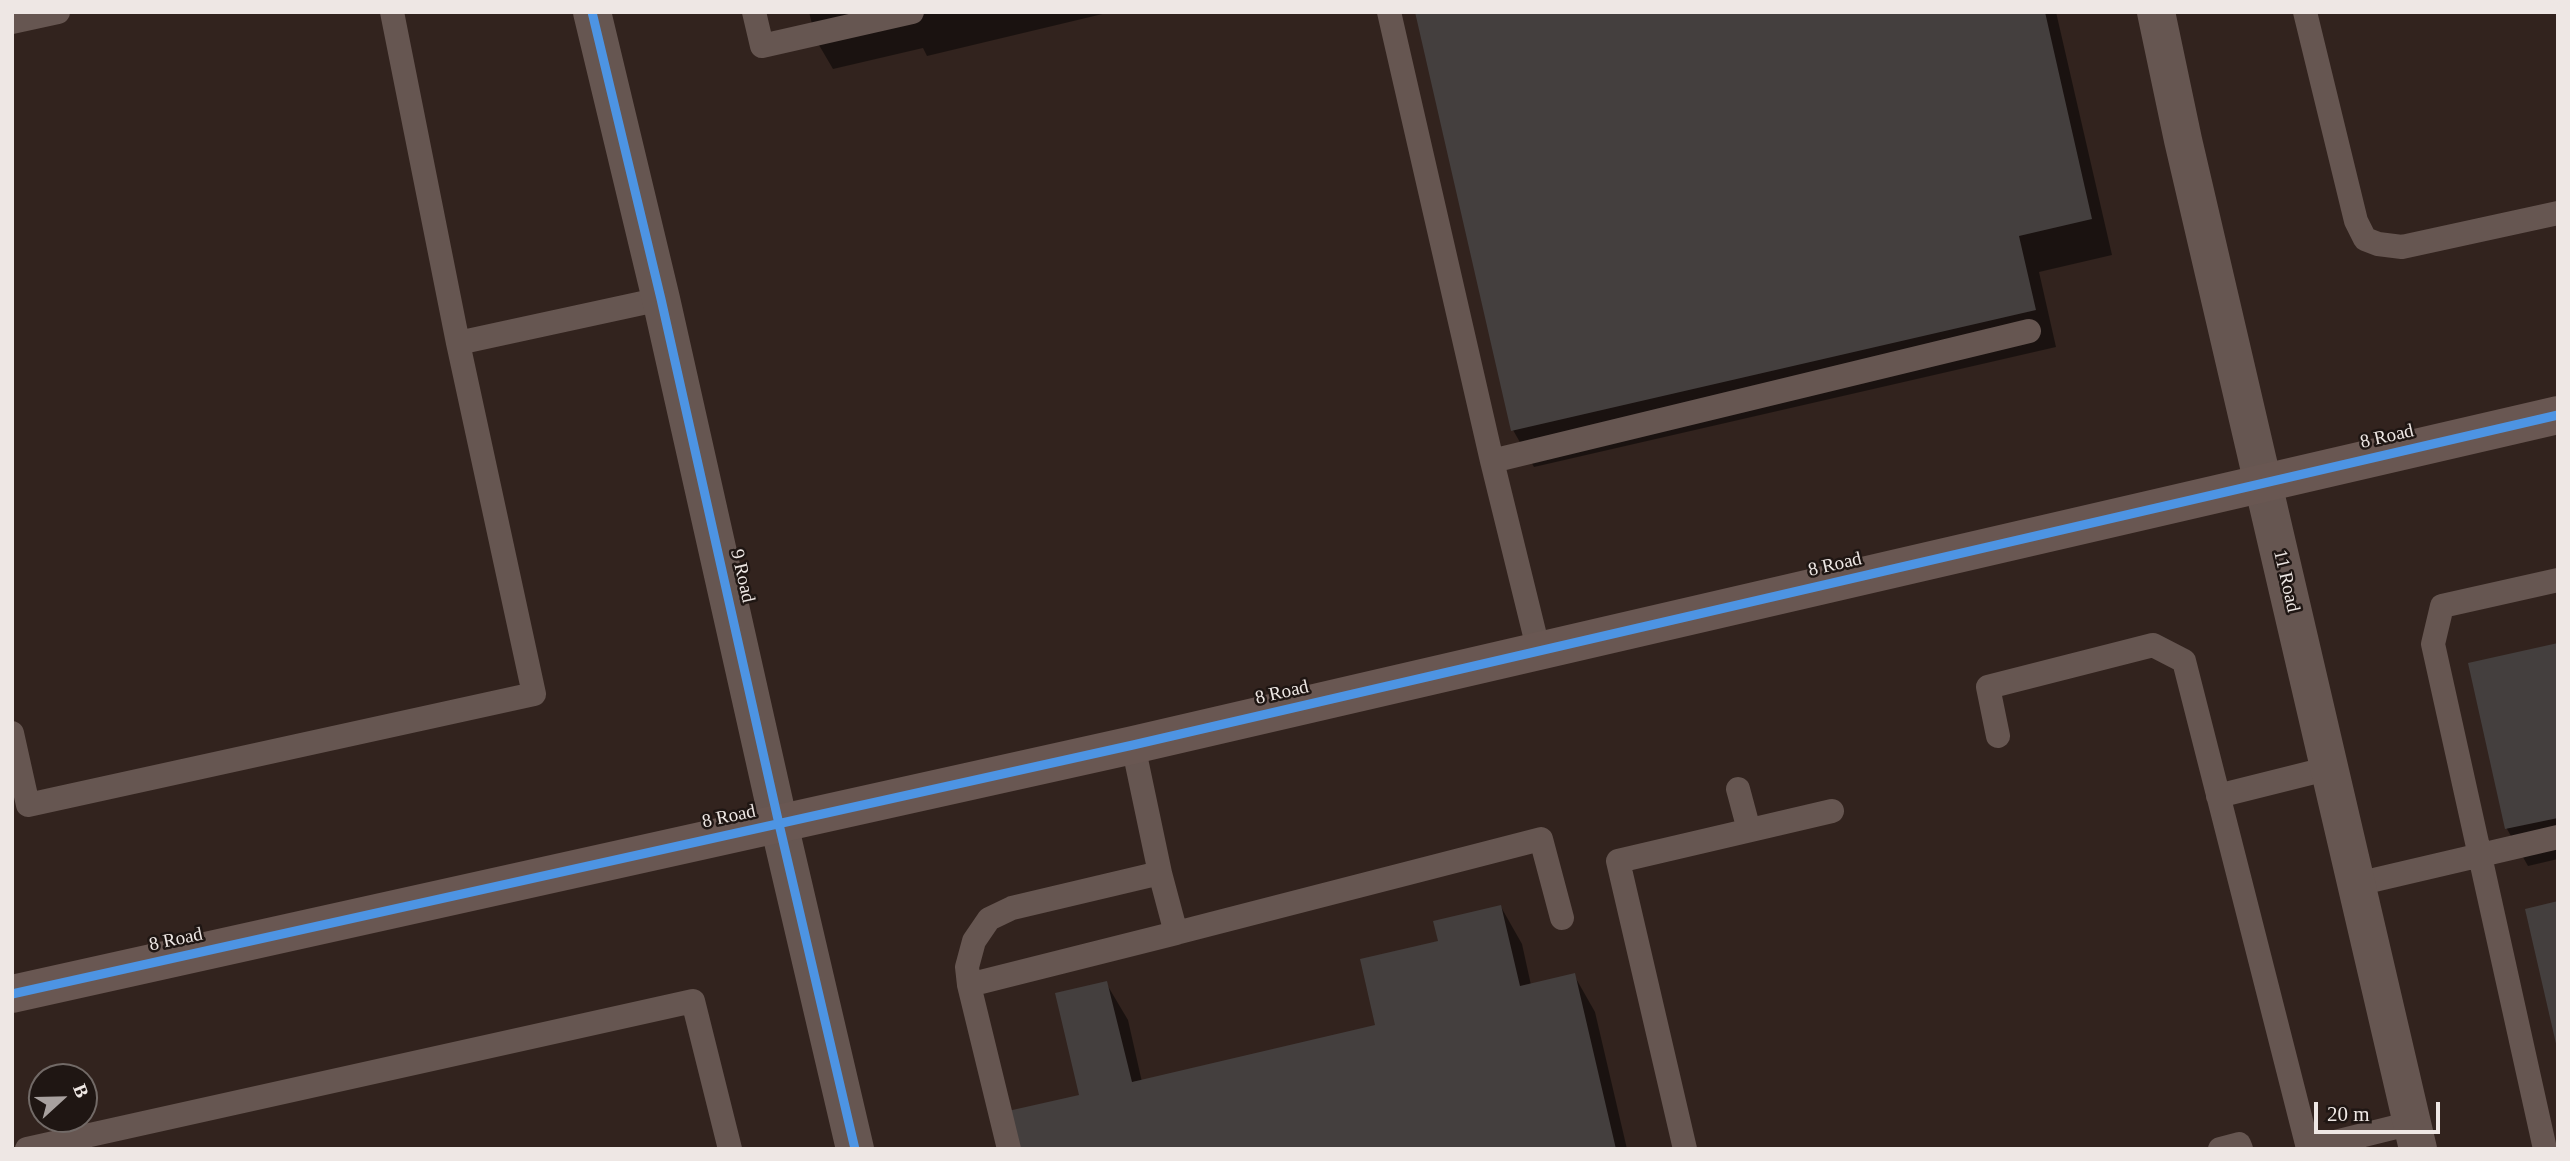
<!DOCTYPE html>
<html>
<head>
<meta charset="utf-8">
<style>
	body { margin:0 }
	#map { position:relative; width:2570px; height:1161px; overflow:hidden; background:#26201f; font-family:Georgia,serif }
	canvas { display:block }
	.frame { position:absolute; inset:0; border:14px solid #eee7e4; pointer-events:none }
	.north { position:absolute; left:28px; top:1063px; width:70px; height:70px; box-sizing:border-box; background:#1f1613; border:2px solid #726a67; border-radius:50%; rotate:68deg; font-size:19px; font-weight:700; line-height:28px; text-align:center; color:#eee7e4 }
	.north::after { content:''; display:block; margin:auto; width:24px; height:32px; background:#a8a19f; clip-path:polygon(50% 0,100% 100%,50% 72%,0 100%) }
	.scale { position:absolute; left:2314px; top:1102px; width:126px; height:32px; box-sizing:border-box; border:4px solid #eee7e4; border-top:0; padding-left:9px; font-size:21px; line-height:24px; white-space:nowrap; color:#eee7e4; -webkit-text-stroke:5px #1f1613; paint-order:stroke }
</style>
</head>
<body>
<div id="map">
<canvas width="2570" height="1161"></canvas>
<div class="frame"></div>
<div class="north">B</div>
<div class="scale">20 m</div>
</div>
<script>
const ctx = document.querySelector('canvas').getContext('2d');
ctx.lineJoin = 'round';
function fill(path, color) {
  ctx.fillStyle = color;
  ctx.fill(path, 'evenodd');
}
function shape(rows) {
  const path = new Path2D();
  for (const r of rows) {
    path.moveTo(r[0], r[1]);
    for (let i = 2; i < r.length; i += 2) path.lineTo(r[i], r[i + 1]);
  }
  return path;
}
function trace(path, color, width, dash) {
  ctx.strokeStyle = color;
  ctx.lineWidth = width;
  ctx.lineCap = dash ? 'butt' : 'round';
  ctx.setLineDash(dash || []);
  ctx.stroke(path);
}
function label(font, color, halo, rows, align = 'center') {
  ctx.font = font + ' Georgia,serif';
  ctx.lineWidth = 5;
  ctx.setLineDash([]);
  ctx.textBaseline = 'middle';
  ctx.strokeStyle = halo;
  ctx.fillStyle = color;
  for (const [text, x, y, turn = 0] of rows) {
    ctx.save();
    ctx.translate(x, y);
    ctx.rotate((+turn || 0) * Math.PI / 180);
    ctx.textAlign = isNaN(turn) ? turn : align;
    if (halo) ctx.strokeText(text, 0, 0);
    ctx.fillText(text, 0, 0);
    ctx.restore();
  }
}
fill(shape([
	[12,12,2558,12,2558,1149,12,1149],
	[42,1077,84,1077,84,1119,42,1119]
]), '#32231e');
fill(shape([
	[809,12,1111,12,927,56,923,48,833,69,816,40],
	[1416,12,2056,12,2112,255,2039,272,2056,347,1534,467,1513,430],
	[2558,645,2558,859,2528,866,2507,829,2470,665],
	[1501,907,1522,944,1531,985,1574,975,1595,1012,1627,1149,1019,1149,1081,1096,1106,983,1128,1020,1142,1082,1377,1026,1440,942]
]), '#0007');
fill(shape([
	[1415,12,2045,12,2092,219,2019,236,2036,310,1511,431],
	[2558,643,2558,818,2505,829,2468,663],
	[2558,901,2558,1048,2557,1048,2525,909],
	[1501,905,1520,986,1575,973,1616,1149,1017,1149,1008,1111,1079,1095,1055,993,1107,981,1132,1082,1375,1025,1360,959,1438,941,1433,921]
]), '#443f3e');
trace(shape([
	[754,12,762,46,912,12],
	[1389,12,1492,461,1539,652],
	[2305,12,2356,221,2365,239,2378,244,2402,247,2558,213],
	[12,22,58,12],
	[458,343,661,299],
	[1492,461,2029,331],
	[12,733,28,805,534,694,458,343,392,12],
	[1998,736,1988,687,2153,645,2184,661,2308,1148],
	[1738,789,1749,830],
	[2218,796,2330,768],
	[1160,873,1176,933,1541,839,1562,918],
	[2357,884,2558,837],
	[969,985,1176,933],
	[27,1149,693,1001,730,1149],
	[1009,1149,969,985,967,967,974,941,989,919,1012,908,1160,873,1133,745],
	[1685,1149,1618,861,1832,811],
	[2220,1149,2239,1144,2241,1149],
	[2307,1149,2412,1123],
	[2545,1149,2433,644,2442,606,2558,580]
]), '#665651', 24);
trace(shape([
	[592,12,661,299,779,824,855,1149],
	[2156,12,2183,140,2418,1149]
]), '#665651', 38);
trace(shape([
	[12,994,1133,745,2558,415]
]), '#695752', 38);
trace(shape([
	[592,12,661,299,779,824,855,1149],
	[12,994,1133,745,2558,415]
]), '#4d94e3', 9);
label('19px', '#eee7e4', '#1f1613', [
	["8 Road",2387,437,-13],
	["8 Road",1835,565,-13],
	["9 Road",742,576,77],
	["11 Road",2286,581,77],
	["8 Road",1282,693,-13],
	["8 Road",729,817,-12],
	["8 Road",176,940,-12]
]);
</script>
</body>
</html>
